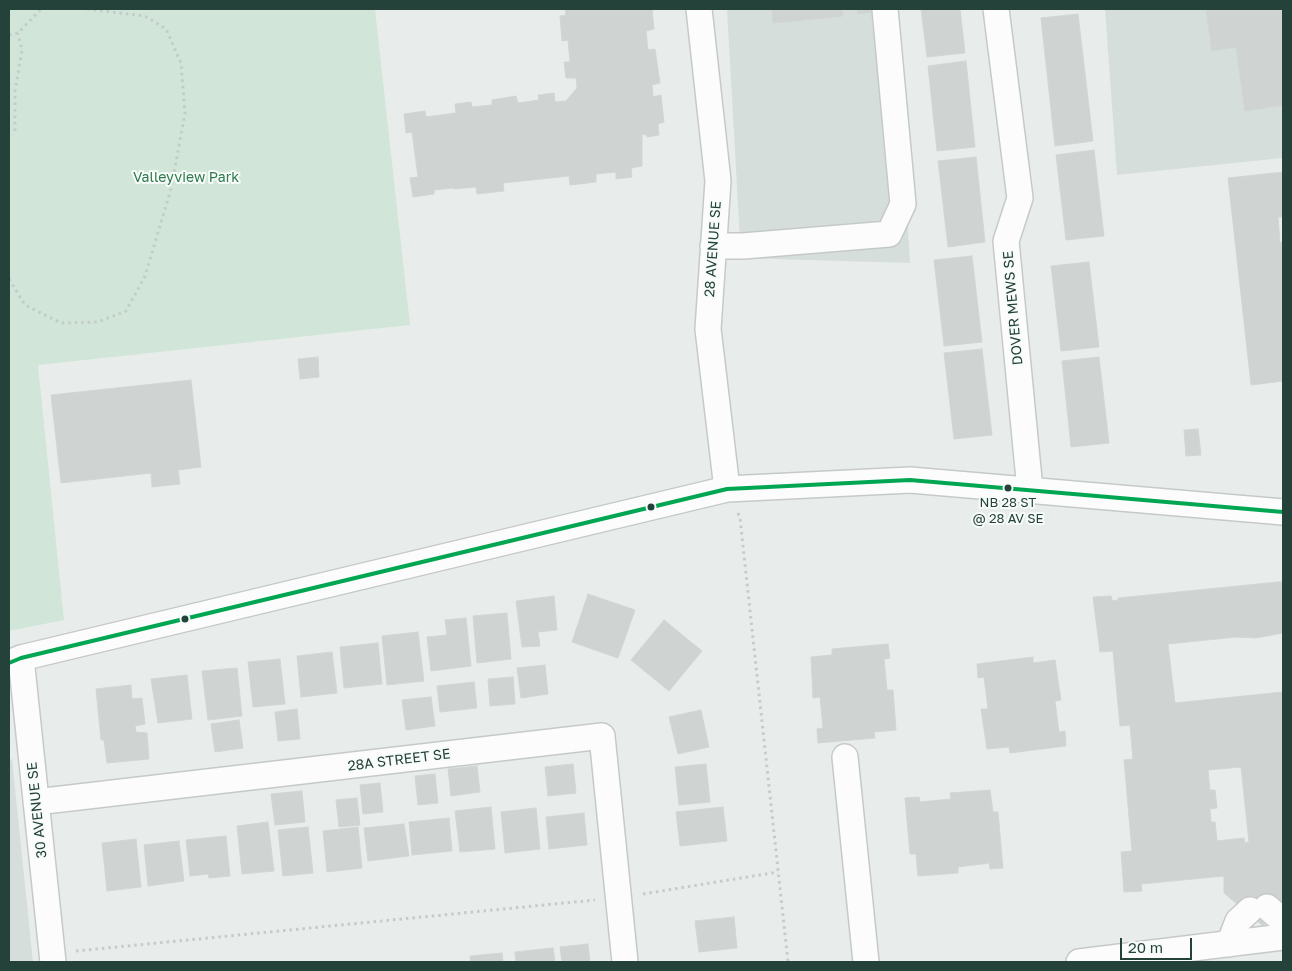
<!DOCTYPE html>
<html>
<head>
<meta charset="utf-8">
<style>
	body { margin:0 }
	#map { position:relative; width:1292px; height:971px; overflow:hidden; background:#e8edeb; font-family:"Golos Text",sans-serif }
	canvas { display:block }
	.frame { position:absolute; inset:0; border:10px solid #24423a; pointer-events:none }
	.scale { position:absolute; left:1120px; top:938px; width:72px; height:22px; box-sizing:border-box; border:2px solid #24423a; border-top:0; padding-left:6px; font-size:15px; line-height:18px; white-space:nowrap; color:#24423a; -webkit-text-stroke:4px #f7fbf9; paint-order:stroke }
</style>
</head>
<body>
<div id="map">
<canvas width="1292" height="971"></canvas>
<div class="frame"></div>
<div class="scale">20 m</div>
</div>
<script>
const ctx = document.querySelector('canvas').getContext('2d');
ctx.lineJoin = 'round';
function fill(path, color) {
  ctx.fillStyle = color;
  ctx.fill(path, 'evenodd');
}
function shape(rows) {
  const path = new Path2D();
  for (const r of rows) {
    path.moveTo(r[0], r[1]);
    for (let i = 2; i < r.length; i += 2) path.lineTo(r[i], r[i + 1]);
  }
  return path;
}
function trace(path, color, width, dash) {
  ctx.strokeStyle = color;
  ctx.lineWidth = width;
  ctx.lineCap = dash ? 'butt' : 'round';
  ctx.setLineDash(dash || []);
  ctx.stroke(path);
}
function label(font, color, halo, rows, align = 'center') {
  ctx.font = font + ' "Golos Text",sans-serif';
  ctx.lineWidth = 4;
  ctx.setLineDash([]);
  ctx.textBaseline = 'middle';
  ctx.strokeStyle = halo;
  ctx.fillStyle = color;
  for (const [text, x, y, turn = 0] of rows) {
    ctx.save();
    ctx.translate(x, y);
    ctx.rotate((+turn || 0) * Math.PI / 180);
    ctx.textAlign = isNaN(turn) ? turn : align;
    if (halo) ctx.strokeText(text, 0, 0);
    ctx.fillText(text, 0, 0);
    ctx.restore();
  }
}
fill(shape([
	[727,9,895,9,910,263,741,258],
	[1105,9,1283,9,1283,158,1117,175],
	[12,759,33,962,9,962,9,760]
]), '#d6dedb');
fill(shape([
	[9,9,375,9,410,325,38,365,64,620,9,631]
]), '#d1e6d8');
const building = shape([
	[565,9,652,9,654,29,646,31,648,50,655,49,660,83,652,85,653,97,661,95,664,122,658,124,659,135,647,137,647,135,642,134,642,166,631,168,632,177,616,179,616,172,596,174,596,182,570,185,569,176,503,183,504,191,477,194,476,187,454,189,453,188,434,190,434,194,413,197,410,178,418,177,412,132,406,133,404,114,425,111,426,117,456,113,455,104,471,102,472,107,492,105,492,100,516,96,518,103,539,100,538,95,554,93,555,102,566,101,577,88,576,78,566,78,564,62,570,62,568,40,562,41,560,16,566,15,565,9],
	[772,9,842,9,843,16,773,23,772,9],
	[857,9,871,9,871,12,858,14,857,9],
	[921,9,960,9,965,53,927,57,921,9],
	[1206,9,1283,9,1283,105,1245,111,1236,47,1212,51,1206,9],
	[1078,14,1093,141,1055,146,1041,18,1078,14],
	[966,61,975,147,937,151,928,66,966,61],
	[1094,150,1104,236,1066,240,1056,155,1094,150],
	[976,157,985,242,948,247,938,161,976,157],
	[1283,172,1283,217,1278,217,1280,243,1283,242,1283,381,1251,385,1228,178,1283,172],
	[972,256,982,342,944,346,934,260,972,256],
	[1089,262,1099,347,1061,351,1051,266,1089,262],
	[982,349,992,435,954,439,944,353,982,349],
	[318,357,319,377,300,379,298,359,318,357],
	[1099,357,1109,443,1071,447,1062,361,1099,357],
	[191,380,201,467,178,470,180,484,152,487,151,473,61,483,51,395,191,380],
	[1198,429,1201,455,1186,456,1184,430,1198,429],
	[1278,582,1283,582,1283,633,1256,638,1236,637,1168,644,1175,703,1283,692,1283,902,1263,926,1224,893,1224,876,1141,884,1142,891,1124,892,1121,852,1132,851,1124,760,1133,759,1130,725,1120,726,1113,651,1100,652,1093,597,1111,596,1112,601,1118,600,1118,598,1278,582],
	[1241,767,1249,842,1245,843,1244,838,1217,841,1215,822,1211,822,1210,809,1217,808,1215,790,1210,790,1208,770,1241,767],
	[588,594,635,610,618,658,572,642,588,594],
	[554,596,557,630,538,632,540,646,522,647,516,601,554,596],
	[507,613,511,659,477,663,473,616,507,613],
	[466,618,471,666,431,671,427,637,447,635,445,620,466,618],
	[664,620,702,651,669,691,631,660,664,620],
	[418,632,424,681,387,685,382,636,418,632],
	[378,643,382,684,344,688,340,647,378,643],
	[888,644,890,658,884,659,887,690,893,690,896,730,874,732,875,738,818,743,817,729,823,728,820,697,813,698,811,657,832,655,832,649,888,644],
	[332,652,337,693,301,697,297,656,332,652],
	[1033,657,1033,663,1055,660,1061,700,1055,701,1059,732,1065,731,1066,746,1010,753,1009,747,987,749,981,709,988,709,984,677,978,678,977,664,1033,657],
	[280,659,285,704,253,707,248,662,280,659],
	[545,665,548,694,521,698,517,668,545,665],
	[237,668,242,716,208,720,202,671,237,668],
	[187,675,192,719,158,723,151,679,187,675],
	[513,677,515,704,490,706,488,679,513,677],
	[474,682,477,708,440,712,437,686,474,682],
	[131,685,132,699,142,698,145,724,135,726,136,732,147,733,149,759,107,763,104,740,101,740,96,689,131,685],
	[431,697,435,726,406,730,402,700,431,697],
	[297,709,300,739,278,741,275,712,297,709],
	[701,710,709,747,678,754,669,717,701,710],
	[239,720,243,748,215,752,211,724,239,720],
	[573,764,576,793,548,796,545,767,573,764],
	[706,764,710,802,679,805,675,767,706,764],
	[477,766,480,792,451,796,448,769,477,766],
	[435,774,438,803,418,805,415,776,435,774],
	[380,783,383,812,363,814,360,785,380,783],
	[990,790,993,812,998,812,1003,868,990,869,989,863,958,867,958,873,918,876,916,854,910,854,905,798,919,797,920,802,951,799,950,793,990,790],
	[302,791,305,822,275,825,271,794,302,791],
	[357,798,360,825,339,827,336,800,357,798],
	[491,807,495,849,460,852,455,811,491,807],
	[723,807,727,841,680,846,676,812,723,807],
	[536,808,540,849,505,853,501,812,536,808],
	[584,813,587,845,549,849,546,817,584,813],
	[449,818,452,851,412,855,409,822,449,818],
	[268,822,274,871,242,874,237,826,268,822],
	[404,824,409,856,368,861,364,828,404,824],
	[308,827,313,873,283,876,278,830,308,827],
	[358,827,362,868,327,872,323,831,358,827],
	[226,836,230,876,209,878,208,874,190,876,186,840,226,836],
	[136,839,141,887,107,891,102,843,136,839],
	[179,841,184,881,148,886,144,845,179,841],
	[734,917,737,948,699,952,695,921,734,917],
	[588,944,590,962,562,962,560,947,588,944],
	[553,948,555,962,516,962,515,952,553,948],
	[502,953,503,962,471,962,470,956,502,953]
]);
fill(building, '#cfd4d2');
trace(building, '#d1d6d4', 1);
const minor = shape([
	[699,9,718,181,708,329,727,489],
	[996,9,1020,198,1006,241,1030,490],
	[713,246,743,246,889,234,903,204,885,9],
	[21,658,53,962],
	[9,663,21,658,727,489,910,480,1283,512],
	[845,757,866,962],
	[36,802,602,736,625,962],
	[1267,907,1283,921],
	[1229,944,1238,921,1250,910],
	[1079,962,1283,937]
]);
trace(minor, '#c5cac8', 28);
trace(shape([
	[9,35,18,33,41,9],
	[15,131,15,91,22,50,18,33],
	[9,279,25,305,61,323,98,322,126,311,145,276,171,189,185,113,181,63,166,29,145,16,86,9],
	[738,513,740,518,788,962],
	[643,894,778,872],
	[76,951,595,900]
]), '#c3ccca', 3, [2.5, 4]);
trace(minor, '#fcfcfc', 25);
trace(shape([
	[9,663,21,658,727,489,910,480,1283,512]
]), '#00a651', 4);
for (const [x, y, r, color] of [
	[1008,488,4.5,"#24423a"],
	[651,507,4.5,"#24423a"],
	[185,619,4.5,"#24423a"]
]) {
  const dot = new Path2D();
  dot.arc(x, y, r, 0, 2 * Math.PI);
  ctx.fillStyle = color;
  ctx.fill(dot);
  trace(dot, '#f7fbf9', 2);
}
label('13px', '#24423a', '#f7fbf9', [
	["NB 28 ST",1008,503],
	["@ 28 AV SE",1008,519]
]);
label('14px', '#2d7a4b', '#f7fbf9', [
	["Valleyview Park",186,178]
]);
label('14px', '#24423a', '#f7fbf9', [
	["28 AVENUE SE",713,249,-86],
	["DOVER MEWS SE",1013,308,-95],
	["28A STREET SE",399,760,-7],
	["30 AVENUE SE",37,810,-96]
]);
</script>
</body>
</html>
